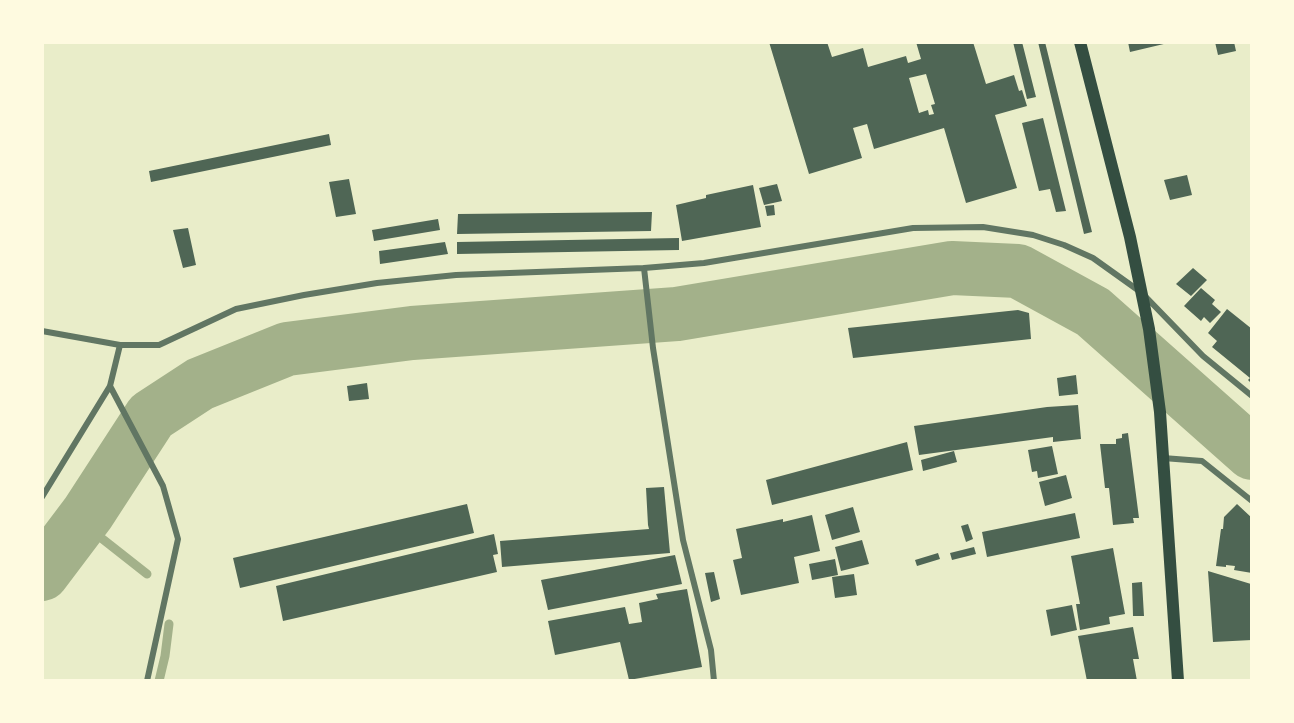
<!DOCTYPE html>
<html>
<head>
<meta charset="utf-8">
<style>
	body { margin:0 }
	#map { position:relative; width:1294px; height:723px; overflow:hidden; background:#e9edc9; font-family:"DejaVu Sans",sans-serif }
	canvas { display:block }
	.frame { position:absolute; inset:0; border:44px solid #fefae0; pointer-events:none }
</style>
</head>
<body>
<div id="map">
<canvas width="1294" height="723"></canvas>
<div class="frame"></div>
</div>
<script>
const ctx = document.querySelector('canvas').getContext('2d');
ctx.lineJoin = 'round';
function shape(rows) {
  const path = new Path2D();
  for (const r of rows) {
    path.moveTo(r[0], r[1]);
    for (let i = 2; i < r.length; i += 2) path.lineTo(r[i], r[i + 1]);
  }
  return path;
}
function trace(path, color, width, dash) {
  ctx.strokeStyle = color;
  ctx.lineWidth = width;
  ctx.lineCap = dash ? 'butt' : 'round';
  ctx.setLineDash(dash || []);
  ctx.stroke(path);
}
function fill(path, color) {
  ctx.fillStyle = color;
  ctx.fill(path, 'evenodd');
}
trace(shape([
	[63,546,100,537,147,574],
	[159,681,165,656,169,624]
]), '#a3b18a', 9);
trace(shape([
	[42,574,88,513,151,416,200,384,287,349,412,333,677,314,952,268,1018,271,1093,312,1252,453]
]), '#a3b18a', 54);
fill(shape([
	[769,42,827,42,832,57,863,48,868,67,906,56,908,63,921,59,916,42,973,42,986,84,1014,75,1019,91,1022,90,1027,106,995,115,1017,188,966,203,944,128,874,149,867,124,853,128,862,158,809,174],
	[926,74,935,104,931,105,934,114,929,115,928,110,919,113,909,78],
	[1013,42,1022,42,1036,97,1027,99],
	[1038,42,1045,42,1092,232,1084,234],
	[1128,42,1167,42,1168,43,1130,52],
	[1215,42,1234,42,1236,51,1218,55],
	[1043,118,1066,211,1056,212,1050,189,1039,191,1022,123],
	[329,134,331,145,151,182,149,171],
	[1187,175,1192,195,1170,200,1164,180],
	[349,179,356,214,336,217,329,182],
	[777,184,782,201,764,205,759,188],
	[753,185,761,227,682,241,676,205,706,198,706,195],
	[774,205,775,215,767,216,765,206],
	[652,212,651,231,457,234,458,214],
	[438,219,440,230,374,241,372,230],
	[188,228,196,265,183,268,173,230],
	[679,238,679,250,457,254,457,242],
	[445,242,448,254,380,264,379,251],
	[1193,268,1207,280,1191,296,1176,284],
	[1201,288,1215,300,1212,304,1221,312,1210,323,1204,317,1201,321,1184,306],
	[1227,309,1252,329,1252,384,1248,380,1250,378,1212,347,1217,341,1208,333],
	[1018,310,1029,313,1031,339,853,358,848,328],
	[1076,375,1078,394,1059,396,1057,378],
	[367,383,369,399,349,401,347,386],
	[1078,405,1081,439,1053,442,1053,437,919,455,914,426,1047,407],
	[1128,433,1139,518,1133,518,1134,523,1113,525,1109,488,1105,488,1100,444,1116,444,1116,439,1122,438,1122,434],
	[907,442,913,470,772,505,766,480],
	[1052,446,1058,474,1038,478,1037,471,1032,472,1028,450],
	[954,451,957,462,923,471,921,460],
	[1066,475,1072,498,1045,506,1039,482],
	[664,487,670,553,502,567,500,541,649,529,648,525,646,488],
	[467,504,474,533,240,588,233,558],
	[1237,504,1252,518,1252,573,1234,570,1235,566,1226,565,1226,567,1216,566,1221,529,1223,529,1224,517],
	[853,507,860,532,832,540,825,515],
	[1075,513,1080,538,987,557,982,532],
	[812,515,820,551,794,557,799,583,741,595,733,560,742,558,736,529,783,519,783,522],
	[968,524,973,539,966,542,961,526],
	[494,534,498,554,493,555,497,572,283,621,276,586],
	[862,540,869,564,841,571,835,547],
	[974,547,976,554,952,560,950,553],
	[1113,548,1125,614,1109,617,1110,624,1080,630,1076,604,1080,604,1071,556],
	[938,553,940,559,917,566,915,560],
	[675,555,682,584,548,610,541,580],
	[835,559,838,575,812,580,809,564],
	[1208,571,1251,584,1252,640,1213,642],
	[714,572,720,599,711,602,705,573],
	[854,574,857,595,835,598,832,577],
	[1142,582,1144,616,1133,616,1132,583],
	[687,589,702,667,629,680,620,642,555,655,548,621,625,607,629,624,642,622,639,603,658,599,656,594],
	[1072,605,1077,630,1051,636,1046,610],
	[1133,627,1139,659,1133,659,1137,681,1087,681,1078,636]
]), '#4f6655');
trace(shape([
	[644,268,653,348,683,540,711,650,714,681],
	[42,331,120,345,110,386,42,497],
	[120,345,159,345,236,309,304,295,377,283,456,275,644,268,704,263,913,228,983,227,1033,235,1064,245,1093,258,1142,293,1203,356,1252,396],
	[110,386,163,486,178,539,147,681],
	[1163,458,1202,461,1252,501]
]), '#617663', 6);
trace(shape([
	[1080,42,1130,237,1149,329,1160,412,1178,681]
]), '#344e41', 12);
</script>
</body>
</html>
